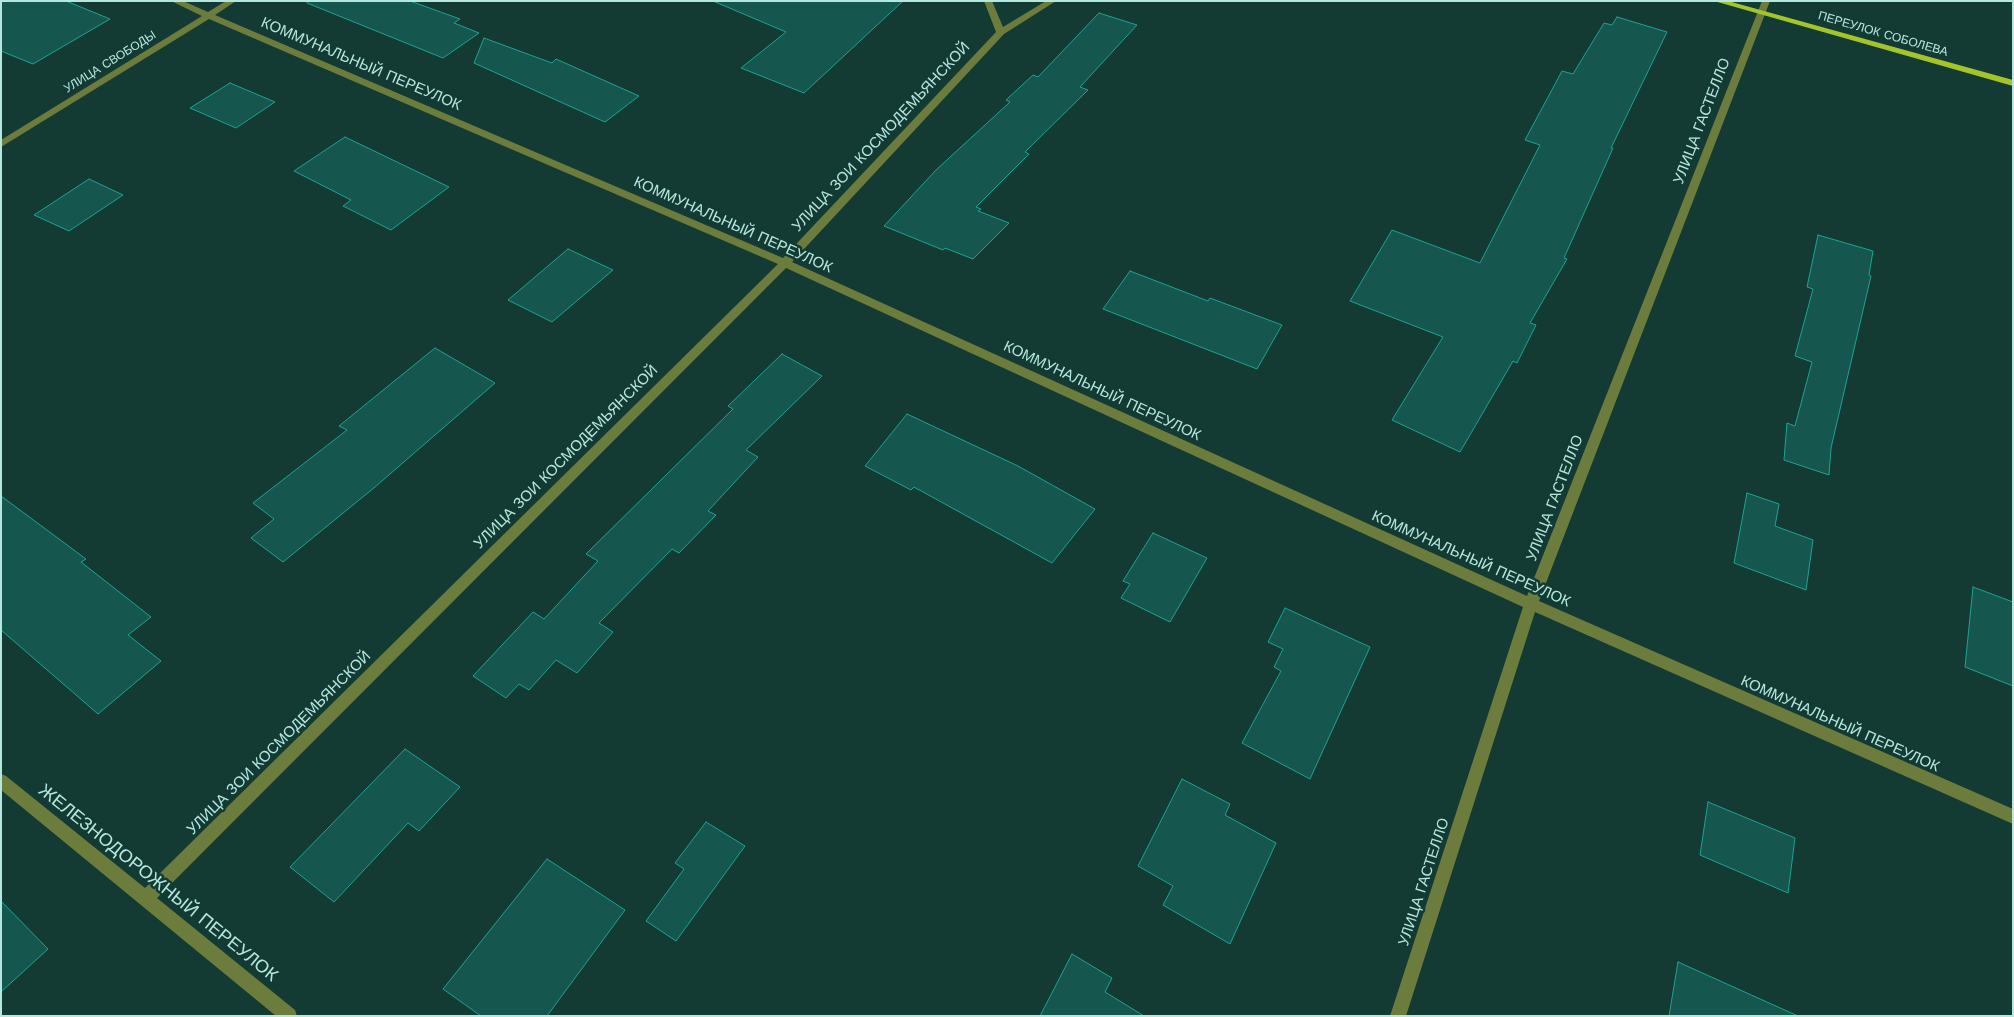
<!DOCTYPE html>
<html>
<head>
<meta charset="utf-8">
<style>
	body { margin:0 }
	#map { position:relative; width:2014px; height:1017px; overflow:hidden; background:#143a34; font-family:"Work Sans",sans-serif }
	canvas { display:block }
	.frame { position:absolute; inset:0; border:2px solid #b4e8de; pointer-events:none }
</style>
</head>
<body>
<div id="map">
<canvas width="2014" height="1017"></canvas>
<div class="frame"></div>
</div>
<script>
const ctx = document.querySelector('canvas').getContext('2d');
ctx.lineJoin = 'round';
function fill(path, color) {
  ctx.fillStyle = color;
  ctx.fill(path, 'evenodd');
}
function shape(rows) {
  const path = new Path2D();
  for (const r of rows) {
    path.moveTo(r[0], r[1]);
    for (let i = 2; i < r.length; i += 2) path.lineTo(r[i], r[i + 1]);
  }
  return path;
}
function trace(path, color, width, dash) {
  ctx.strokeStyle = color;
  ctx.lineWidth = width;
  ctx.lineCap = dash ? 'butt' : 'round';
  ctx.setLineDash(dash || []);
  ctx.stroke(path);
}
function label(font, color, halo, rows, align = 'center') {
  ctx.font = font + ' "Work Sans",sans-serif';
  ctx.lineWidth = 5;
  ctx.setLineDash([]);
  ctx.textBaseline = 'middle';
  ctx.strokeStyle = halo;
  ctx.fillStyle = color;
  for (const [text, x, y, turn = 0] of rows) {
    ctx.save();
    ctx.translate(x, y);
    ctx.rotate((+turn || 0) * Math.PI / 180);
    ctx.textAlign = isNaN(turn) ? turn : align;
    if (halo) ctx.strokeText(text, 0, 0);
    ctx.fillText(text, 0, 0);
    ctx.restore();
  }
}
const building = shape([
	[1,1,66,1,110,19,33,64,1,51,1,1],
	[307,1,410,1,460,19,454,23,479,33,443,58,307,3,307,1],
	[713,1,903,1,804,93,741,68,786,32,713,1],
	[1099,13,1137,25,1080,87,1088,90,1025,152,1029,154,976,207,981,209,978,211,1009,223,973,259,945,248,943,250,884,226,936,170,1010,102,1006,100,1033,75,1038,77,1099,13],
	[1617,17,1667,32,1611,148,1613,148,1564,258,1567,259,1530,323,1536,325,1517,363,1513,361,1460,452,1392,420,1443,337,1350,301,1392,230,1480,263,1540,145,1525,140,1562,71,1573,74,1604,23,1612,25,1617,17],
	[484,38,552,63,556,59,639,96,605,122,474,63,484,38],
	[230,83,275,102,236,128,190,108,230,83],
	[345,137,449,187,391,230,343,206,351,200,294,171,345,137],
	[89,179,123,195,69,231,34,215,89,179],
	[1818,235,1873,251,1869,275,1871,276,1831,448,1829,475,1784,460,1787,423,1795,426,1812,362,1795,356,1813,289,1807,287,1818,235],
	[568,249,613,270,552,322,508,300,568,249],
	[1130,271,1208,301,1210,298,1282,325,1257,369,1103,309,1130,271],
	[435,348,495,383,375,487,283,562,251,538,274,519,253,503,347,430,339,426,435,348],
	[782,354,822,376,746,450,758,457,708,511,716,515,679,553,672,549,599,623,613,632,577,673,556,660,529,690,519,684,506,698,473,676,533,612,544,619,598,561,586,554,733,409,728,406,782,354],
	[907,414,1018,466,1095,509,1052,563,914,487,911,490,865,466,907,414],
	[1747,493,1779,504,1775,526,1813,540,1806,590,1734,563,1747,493],
	[1,496,86,559,81,562,151,617,128,635,161,661,98,714,1,630,1,496],
	[1153,533,1207,558,1170,622,1121,598,1130,584,1123,581,1153,533],
	[1973,587,2013,602,2013,686,1965,667,1973,587],
	[1285,608,1370,647,1310,779,1242,743,1281,671,1274,667,1283,649,1268,642,1285,608],
	[405,749,460,787,419,831,408,823,334,902,290,867,405,749],
	[1182,779,1230,804,1225,815,1276,843,1230,944,1163,905,1173,886,1138,866,1182,779],
	[1708,802,1795,838,1788,893,1700,855,1708,802],
	[706,822,745,846,676,941,646,921,684,869,675,863,706,822],
	[547,859,625,910,547,1016,481,1016,443,989,547,859],
	[1,901,48,949,1,992,1,901],
	[1072,954,1112,978,1105,992,1144,1016,1040,1016,1072,954],
	[1678,962,1798,1016,1669,1016,1678,962]
]);
fill(building, '#15574e');
trace(building, '#1da393', 1);
fill(shape([
	[171,1,183,1,208,12,226,1,236,1,215,15,783,258,996,32,984,1,992,1,1003,27,1046,1,1056,1,1004,34,792,262,1527,596,1762,1,1770,1,1539,601,2013,809,2013,824,1535,612,1406,1016,1390,1016,1523,607,786,268,157,898,295,1010,297,1016,276,1016,1,790,1,774,6,776,145,888,778,264,209,19,1,147,1,140,202,16,171,1]
]), '#6b7c3c');
fill(shape([
	[1714,1,1728,1,2013,80,2013,86,1714,1]
]), '#a3c52b');
label('12px', '#b4e8de', '#143a34', [
	["ПЕРЕУЛОК СОБОЛЕВА",1883,34,16],
	["УЛИЦА СВОБОДЫ",110,62,-32]
]);
label('15px', '#b4e8de', '#143a34', [
	["КОММУНАЛЬНЫЙ ПЕРЕУЛОК",361,64,23],
	["УЛИЦА ГАСТЕЛЛО",1702,121,-69],
	["УЛИЦА ЗОИ КОСМОДЕМЬЯНСКОЙ",881,137,-47],
	["КОММУНАЛЬНЫЙ ПЕРЕУЛОК",733,225,24],
	["КОММУНАЛЬНЫЙ ПЕРЕУЛОК",1102,391,25],
	["УЛИЦА ЗОИ КОСМОДЕМЬЯНСКОЙ",566,457,-45],
	["УЛИЦА ГАСТЕЛЛО",1555,498,-69],
	["КОММУНАЛЬНЫЙ ПЕРЕУЛОК",1471,559,24],
	["КОММУНАЛЬНЫЙ ПЕРЕУЛОК",1840,724,24],
	["УЛИЦА ЗОИ КОСМОДЕМЬЯНСКОЙ",279,743,-45],
	["УЛИЦА ГАСТЕЛЛО",1424,882,-72]
]);
label('18px', '#b4e8de', '#143a34', [
	["ЖЕЛЕЗНОДОРОЖНЫЙ ПЕРЕУЛОК",158,883,39]
]);
</script>
</body>
</html>
